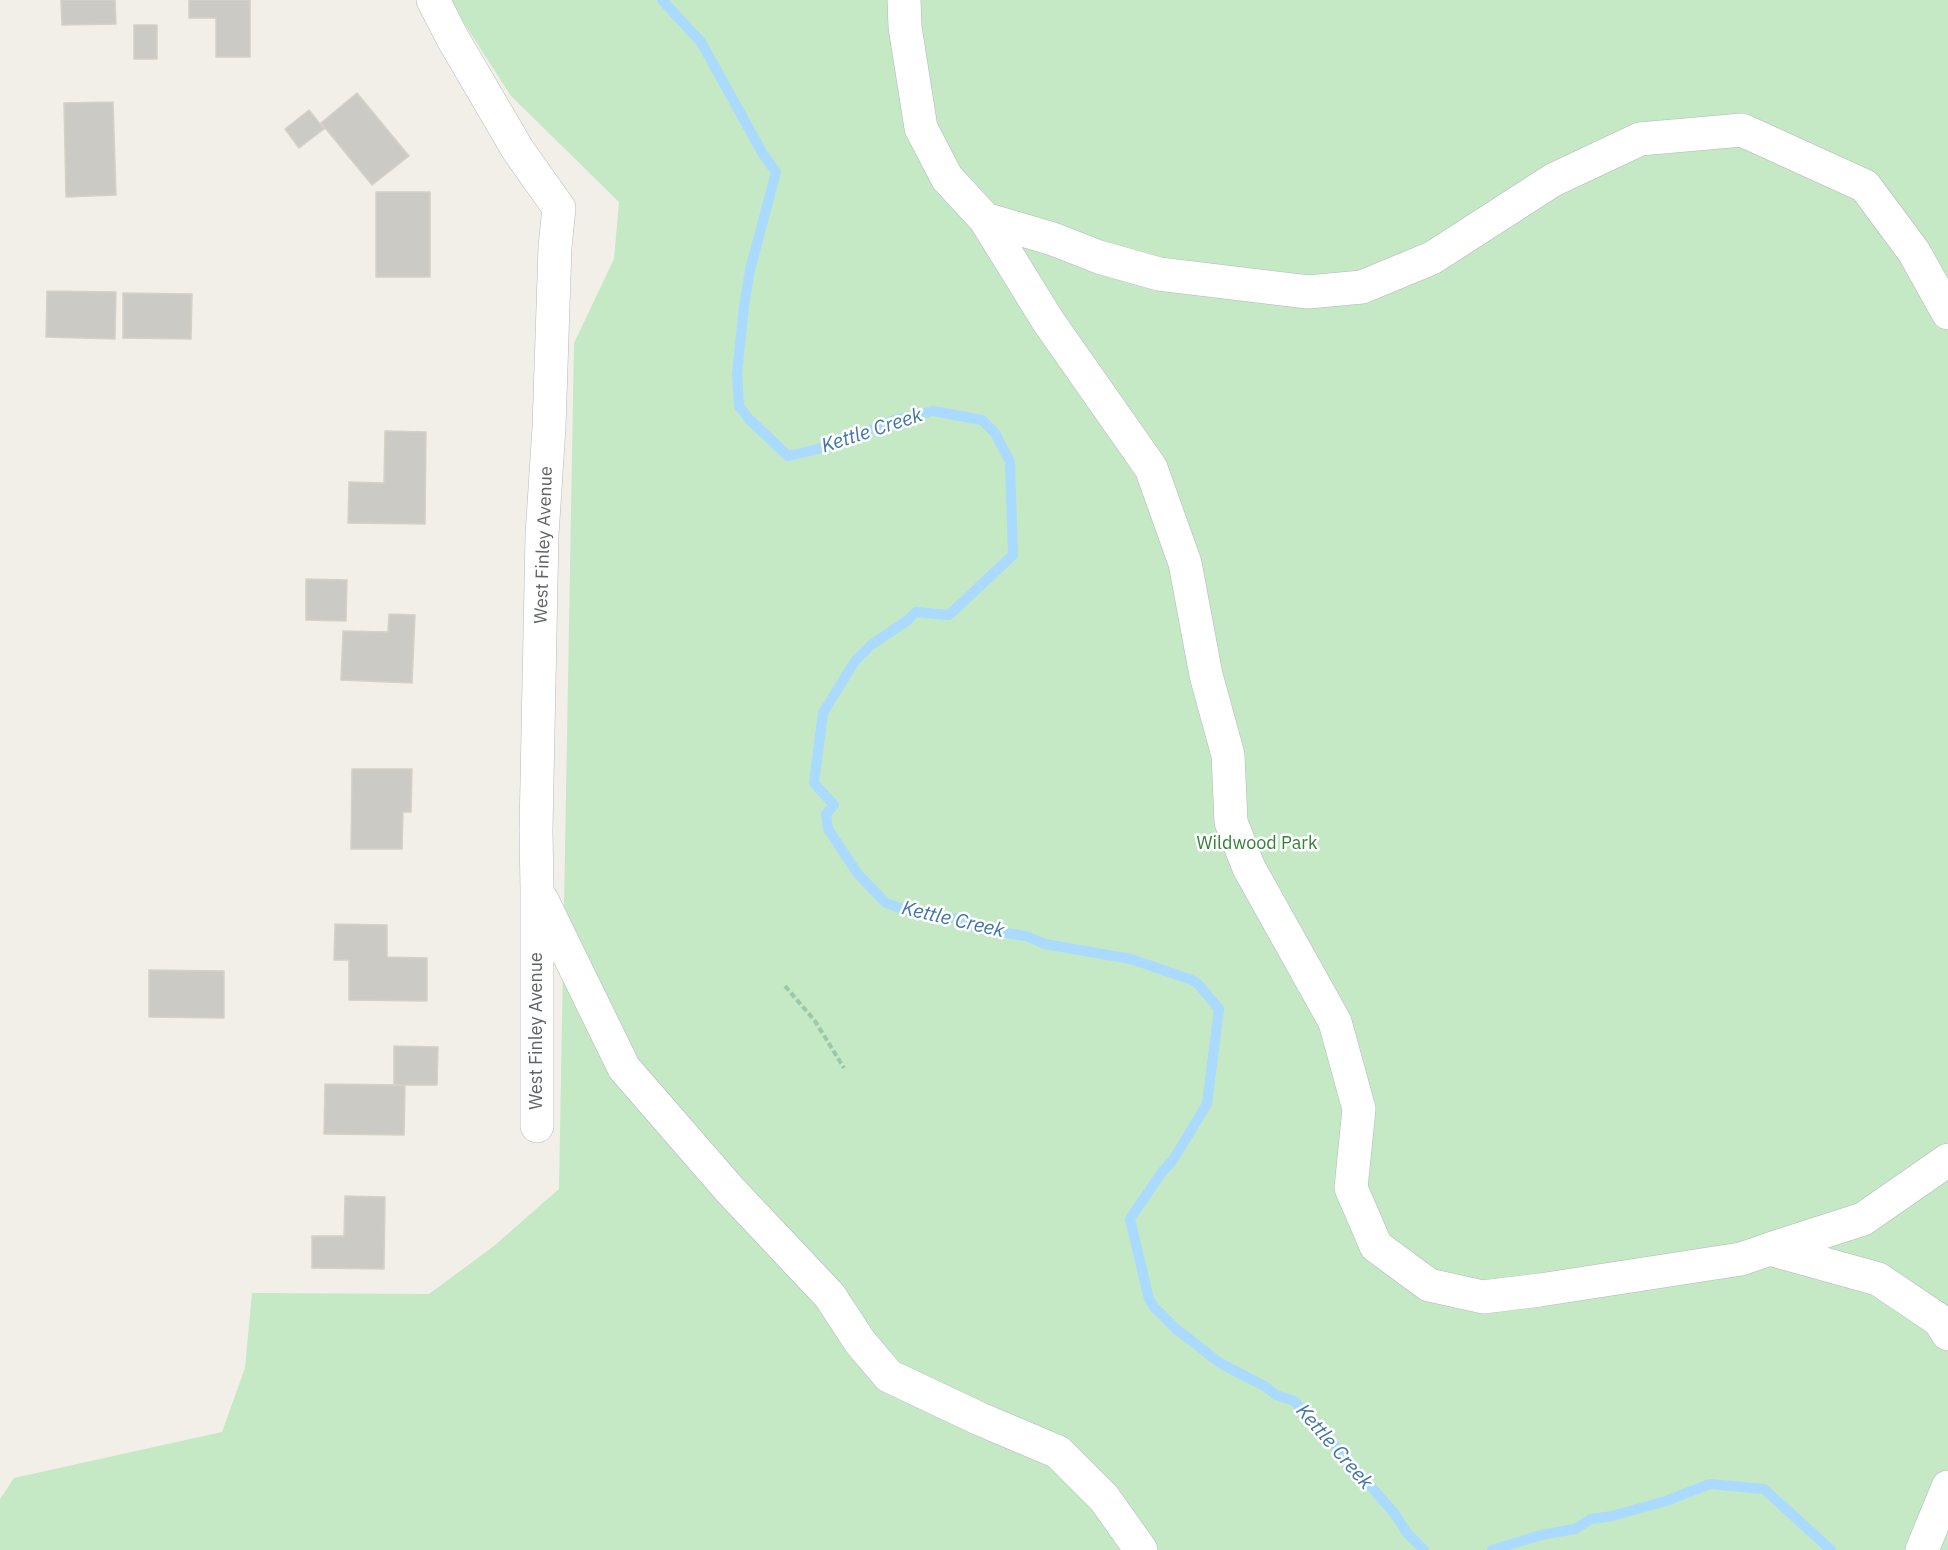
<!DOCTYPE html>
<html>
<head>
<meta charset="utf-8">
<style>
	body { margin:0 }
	canvas { display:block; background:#f1efe8 }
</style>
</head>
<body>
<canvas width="1948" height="1550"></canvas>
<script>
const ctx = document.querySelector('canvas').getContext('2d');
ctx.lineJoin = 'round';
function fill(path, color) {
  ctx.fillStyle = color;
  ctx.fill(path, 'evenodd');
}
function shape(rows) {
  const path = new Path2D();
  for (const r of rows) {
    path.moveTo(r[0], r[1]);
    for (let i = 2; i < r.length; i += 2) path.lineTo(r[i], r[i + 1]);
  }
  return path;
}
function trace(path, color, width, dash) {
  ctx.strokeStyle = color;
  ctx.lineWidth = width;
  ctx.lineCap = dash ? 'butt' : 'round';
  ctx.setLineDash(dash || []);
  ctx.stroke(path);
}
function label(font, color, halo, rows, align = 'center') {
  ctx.font = font + ' "IBM Plex Sans",sans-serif';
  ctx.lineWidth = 5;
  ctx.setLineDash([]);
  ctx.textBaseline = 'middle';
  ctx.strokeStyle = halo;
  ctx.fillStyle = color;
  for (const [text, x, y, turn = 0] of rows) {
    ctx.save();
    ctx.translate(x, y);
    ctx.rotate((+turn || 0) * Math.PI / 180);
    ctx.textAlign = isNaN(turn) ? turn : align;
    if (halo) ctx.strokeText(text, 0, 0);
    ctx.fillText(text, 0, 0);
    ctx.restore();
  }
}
fill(shape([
	[449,0,1948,0,1948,1550,0,1550,0,1499,14,1478,222,1432,245,1368,252,1293,429,1294,494,1246,559,1189,574,343,614,259,619,202,511,96]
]), '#c5e8c5');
trace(shape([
	[662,0,701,42,763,154,776,172,750,270,744,306,737,374,739,406,749,419,788,456,847,442,861,434,894,420,933,411,982,420,995,433,1010,462,1013,555,949,615,916,612,908,620,871,645,855,661,823,713,814,783,834,805,826,814,828,829,858,874,886,903,917,914,966,920,979,929,1026,936,1045,944,1131,959,1192,980,1199,985,1219,1009,1207,1104,1173,1160,1162,1172,1130,1219,1149,1299,1154,1307,1175,1328,1220,1363,1266,1387,1276,1395,1294,1401,1310,1417,1394,1513,1407,1533,1424,1550],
	[1492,1550,1541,1535,1575,1529,1591,1519,1612,1516,1666,1501,1710,1484,1764,1489,1831,1550]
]), '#aadaff', 10);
const building = shape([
	[61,0,115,0,116,24,62,25,61,0],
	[189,0,250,0,250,57,216,57,216,18,189,18,189,0],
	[134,25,157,25,157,59,134,59,134,25],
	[357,93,409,156,372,185,321,123,357,93],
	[113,102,116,195,66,197,64,103,113,102],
	[309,110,324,129,299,148,285,129,309,110],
	[376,192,430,192,430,277,376,277,376,192],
	[47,291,116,292,115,339,46,337,47,291],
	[123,293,192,294,191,339,123,338,123,293],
	[385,431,426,432,425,524,348,523,349,482,384,483,385,431],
	[306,579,347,580,346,621,306,620,306,579],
	[389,614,415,615,412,683,341,680,343,631,388,632,389,614],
	[352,769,412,769,411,812,403,812,402,849,351,849,352,769],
	[335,924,387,925,387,957,427,958,427,1001,349,1000,349,960,334,960,335,924],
	[149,970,224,971,224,1018,149,1017,149,970],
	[394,1046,438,1047,437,1085,394,1085,394,1046],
	[325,1084,405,1085,404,1135,324,1134,325,1084],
	[345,1196,385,1197,384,1269,312,1268,312,1236,344,1236,345,1196]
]);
fill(building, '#cccac5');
trace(building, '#d6d1c6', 1.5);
const minor = shape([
	[433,0,453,39,518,150,559,208,555,247,549,427,542,535,536,830,537,890,537,1126],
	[904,0,905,27,921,128,947,178,985,219,1048,321,1151,468,1185,563,1206,675,1228,755,1231,822,1249,868,1335,1022,1359,1109,1351,1188,1376,1246,1429,1285,1483,1297,1540,1290,1741,1259,1770,1249,1878,1279,1939,1320,1948,1334],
	[985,219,1053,239,1099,257,1159,274,1308,292,1362,287,1432,258,1553,180,1640,139,1742,130,1865,186,1914,252,1948,313],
	[542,900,624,1068,730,1190,830,1296,860,1342,889,1376,980,1419,1058,1452,1104,1498,1141,1550],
	[1770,1249,1863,1219,1948,1160],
	[1922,1550,1948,1487]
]);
trace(minor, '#b5b8bc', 34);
trace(shape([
	[785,986,815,1021,844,1068]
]), '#9cc7a9', 4, [6, 3]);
trace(minor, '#fff', 33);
label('18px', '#5f6368', '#fff', [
	["West Finley Avenue",544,545,-88],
	["West Finley Avenue",537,1031,-90]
]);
label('18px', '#348238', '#fff', [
	["Wildwood Park",1257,844]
]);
label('italic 20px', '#4174aa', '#fff', [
	["Kettle Creek",872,431,-18],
	["Kettle Creek",953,920,13],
	["Kettle Creek",1334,1447,49]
]);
</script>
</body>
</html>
